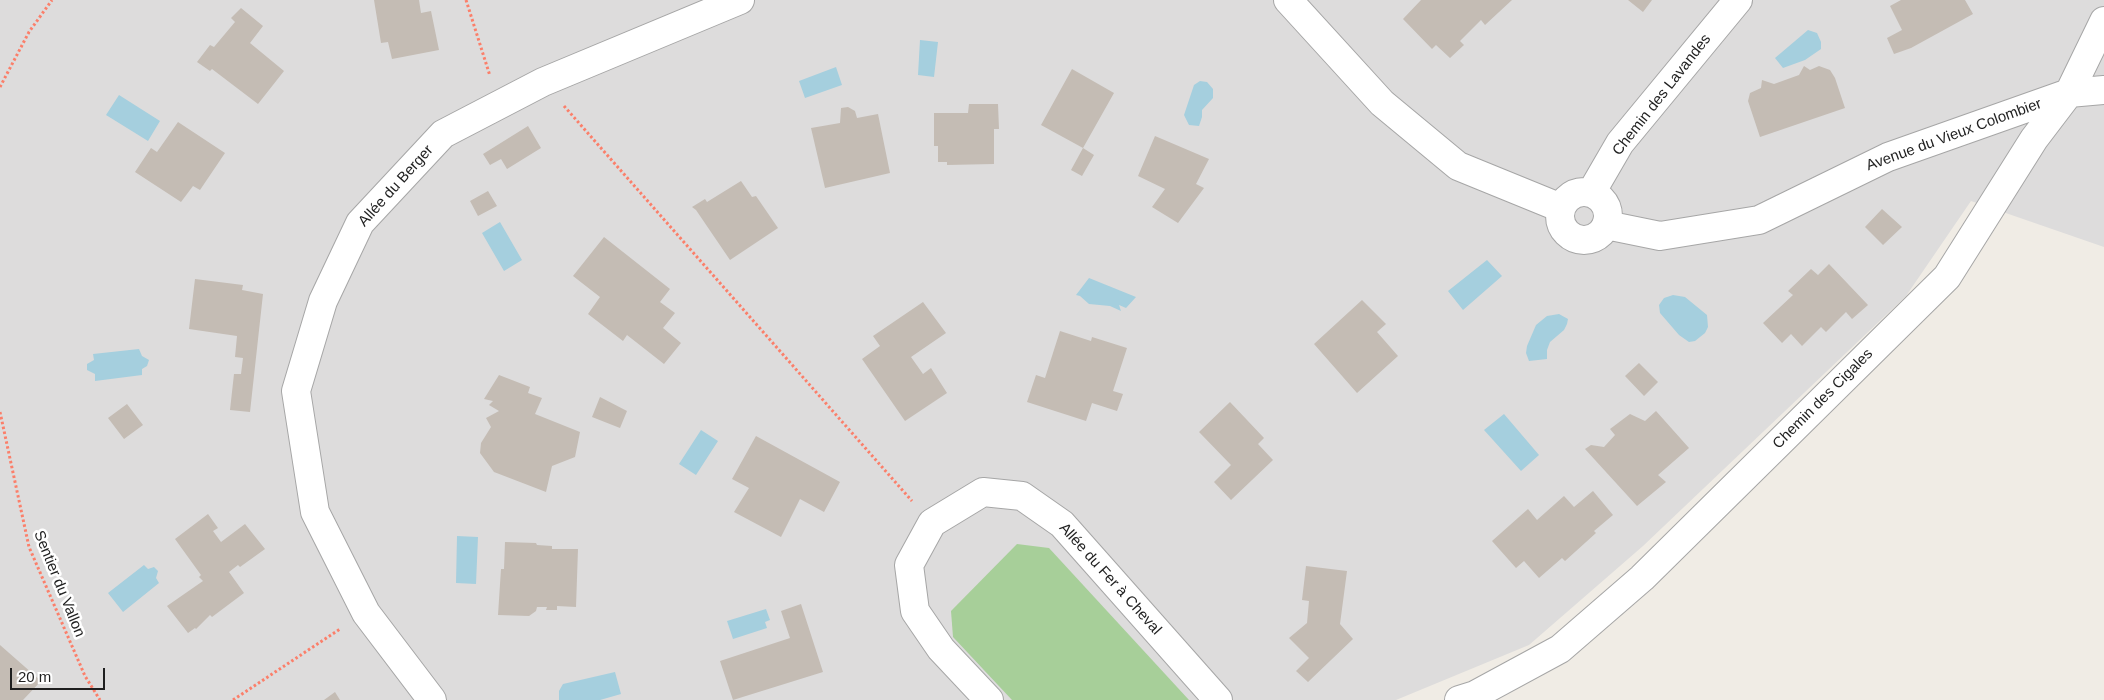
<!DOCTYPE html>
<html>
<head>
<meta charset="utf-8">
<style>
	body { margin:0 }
	#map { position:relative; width:2104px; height:700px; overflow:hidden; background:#f0ece5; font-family:Helvetica,sans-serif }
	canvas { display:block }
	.scale { position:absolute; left:10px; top:668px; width:95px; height:22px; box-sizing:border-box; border:2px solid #1f1f1f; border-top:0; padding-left:6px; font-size:15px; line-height:18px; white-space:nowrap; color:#1f1f1f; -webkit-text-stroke:4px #fff; paint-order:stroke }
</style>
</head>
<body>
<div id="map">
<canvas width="2104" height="700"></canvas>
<div class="scale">20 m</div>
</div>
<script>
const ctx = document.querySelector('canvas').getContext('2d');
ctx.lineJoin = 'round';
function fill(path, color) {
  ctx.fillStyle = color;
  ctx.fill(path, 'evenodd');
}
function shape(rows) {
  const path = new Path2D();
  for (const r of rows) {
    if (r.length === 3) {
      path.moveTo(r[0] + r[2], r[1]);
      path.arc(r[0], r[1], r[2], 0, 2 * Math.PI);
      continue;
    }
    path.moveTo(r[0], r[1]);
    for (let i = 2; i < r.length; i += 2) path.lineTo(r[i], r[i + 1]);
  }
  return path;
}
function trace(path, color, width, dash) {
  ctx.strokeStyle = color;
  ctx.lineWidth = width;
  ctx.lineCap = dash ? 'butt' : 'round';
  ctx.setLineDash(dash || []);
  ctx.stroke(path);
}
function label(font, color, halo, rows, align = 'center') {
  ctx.font = font + ' Helvetica,sans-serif';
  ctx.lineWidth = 5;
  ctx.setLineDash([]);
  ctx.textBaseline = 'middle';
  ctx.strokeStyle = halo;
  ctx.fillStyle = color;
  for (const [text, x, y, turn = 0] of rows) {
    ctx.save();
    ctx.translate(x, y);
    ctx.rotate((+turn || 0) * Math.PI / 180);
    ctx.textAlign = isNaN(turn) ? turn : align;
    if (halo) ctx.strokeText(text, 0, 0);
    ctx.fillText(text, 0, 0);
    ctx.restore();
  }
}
fill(shape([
	[0,0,2104,0,2104,247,1971,201,1906,296,1643,546,1529,645,1396,700,0,700]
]), '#dddcdc');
fill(shape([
	[1017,544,1049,548,1189,700,1012,700,953,637,951,611]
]), '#a7cf99');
fill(shape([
	[1808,30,1817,33,1821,42,1821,49,1805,60,1783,68,1775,58],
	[920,40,938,42,934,77,918,75],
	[836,67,842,85,805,98,799,81],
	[1200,81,1207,82,1213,89,1213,98,1202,110,1202,117,1199,126,1189,125,1184,115,1194,85],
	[119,95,160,121,148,141,106,115],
	[500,222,522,260,504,271,482,233],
	[1487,260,1502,276,1463,310,1448,291],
	[1089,278,1136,297,1126,308,1119,305,1121,311,1110,306,1089,304,1080,296,1076,295],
	[1673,295,1685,297,1707,315,1708,327,1705,333,1695,341,1689,342,1679,335,1660,313,1659,305,1664,298],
	[1559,314,1568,319,1567,324,1564,330,1550,342,1547,350,1547,359,1529,361,1526,353,1527,346,1536,325,1547,316],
	[139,349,142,356,149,360,147,366,142,369,142,375,95,381,95,374,87,370,87,364,94,360,93,354],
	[1504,414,1539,455,1521,471,1484,430],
	[701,430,718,441,696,475,679,464],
	[457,536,478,537,476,584,456,583],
	[144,565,148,569,154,567,158,571,156,578,159,583,123,612,108,593],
	[766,609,770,620,765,622,767,628,733,639,727,621],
	[615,672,621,694,600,700,559,700,559,691,563,684]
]), '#a5cfde');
fill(shape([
	[374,0,419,0,421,13,431,11,439,50,392,59,388,42,381,43],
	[1421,0,1512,0,1485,25,1481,20,1460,41,1464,45,1450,58,1436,45,1432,49,1403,19],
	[1628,0,1652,0,1643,12],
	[1901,0,1965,0,1973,14,1911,48,1894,54,1887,38,1902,30,1890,6],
	[241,8,263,26,250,43,284,71,258,104,212,69,210,71,197,62,210,45,214,47,235,22,231,18],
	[1804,66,1810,70,1819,66,1830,70,1835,78,1845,108,1760,137,1748,101,1750,93,1761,88,1762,80,1774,84,1799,75],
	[1072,69,1114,93,1083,148,1041,125],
	[969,104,998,104,999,129,994,129,994,164,947,165,947,162,938,162,938,146,934,146,934,113,968,113],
	[848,107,855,111,857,118,878,114,890,173,825,188,811,128,840,123,841,108],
	[178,122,225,153,200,190,193,186,181,202,135,172,151,148,157,152],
	[528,126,541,148,507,169,501,159,490,165,483,154],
	[1155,136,1209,159,1196,184,1204,188,1178,223,1152,207,1165,189,1138,176],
	[1083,148,1094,155,1082,176,1071,170],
	[741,181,752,197,756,196,778,228,730,260,696,210,692,207,705,199,707,202],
	[488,191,497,206,478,216,470,201],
	[1882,209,1902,227,1883,245,1865,227],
	[604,237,670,289,660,302,675,313,663,328,681,343,664,364,627,335,623,341,588,314,600,297,573,276],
	[1829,264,1868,305,1852,319,1846,312,1826,332,1821,327,1802,346,1791,334,1782,343,1763,323,1793,295,1788,291,1811,269,1818,275],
	[195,279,243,285,242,290,263,294,250,412,230,410,234,374,241,374,243,358,235,357,237,336,189,329],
	[1362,300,1386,324,1377,332,1398,356,1357,393,1314,344],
	[923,302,946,333,911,357,923,374,931,368,947,393,905,421,862,359,880,346,873,336],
	[1060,331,1091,341,1092,337,1127,348,1113,391,1123,394,1117,411,1092,403,1086,421,1027,402,1036,375,1045,378],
	[1639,363,1658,382,1644,396,1625,376],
	[499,375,530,387,528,393,542,398,535,414,580,432,575,457,552,466,546,492,494,472,480,453,481,443,491,427,486,418,499,411,489,405,493,401,484,399],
	[600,397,627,411,620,428,592,417],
	[1230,402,1264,438,1258,444,1273,460,1231,500,1214,482,1231,465,1199,432],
	[127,404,143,425,124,439,108,418],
	[1656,411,1689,448,1658,475,1666,482,1637,506,1585,449,1591,445,1604,447,1615,435,1610,429,1630,414,1645,421],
	[756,436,840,482,824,512,800,499,781,537,734,512,749,488,732,479],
	[1593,491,1613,515,1594,531,1596,533,1565,561,1562,558,1539,578,1524,561,1516,568,1492,541,1528,509,1537,520,1564,496,1574,507],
	[208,514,218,528,213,531,221,542,245,524,265,549,240,567,238,565,229,572,244,593,212,617,210,615,196,629,195,628,188,633,167,606,203,581,199,577,201,575,175,539],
	[505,542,536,543,537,545,552,546,552,549,578,549,576,607,557,606,557,610,546,610,547,607,537,607,536,611,529,616,498,615,501,569,504,569],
	[1306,566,1347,571,1340,624,1353,639,1308,682,1296,671,1309,658,1289,638,1307,623,1309,601,1302,600],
	[801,604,823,672,733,700,720,661,790,638,781,611],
	[0,645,41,681,23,700,0,700],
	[335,692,340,700,324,700]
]), '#c4bcb4');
const street = shape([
	[1288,0,1382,103,1458,166,1561,208],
	[1584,216,24],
	[1591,193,1620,143,1738,0],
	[1606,225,1660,236,1759,220,1888,157,2069,93,2104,90],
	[432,700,366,613,315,512,296,391,323,301,360,223,443,134,543,82,740,0],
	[989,700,941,649,915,611,909,565,932,523,983,492,1022,496,1062,524,1218,700],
	[1459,700,1475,695,1560,649,1642,578,1947,277,2034,139,2069,93,2104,21]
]);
trace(street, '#a6a6a6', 30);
trace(shape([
	[466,0,490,76],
	[0,87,29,32,52,0],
	[564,106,912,501],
	[0,412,29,547,85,676,100,700],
	[233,700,340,629]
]), '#fb7f6a', 3, [2.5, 2.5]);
trace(street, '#fff', 28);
label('15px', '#1f1f1f', '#fff', [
	["Chemin des Lavandes",1662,95,-52],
	["Avenue du Vieux Colombier",1954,135,-20],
	["Allée du Berger",396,186,-48],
	["Chemin des Cigales",1823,399,-45],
	["Allée du Fer à Cheval",1110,579,48],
	["Sentier du Vallon",59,584,68]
]);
</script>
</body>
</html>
